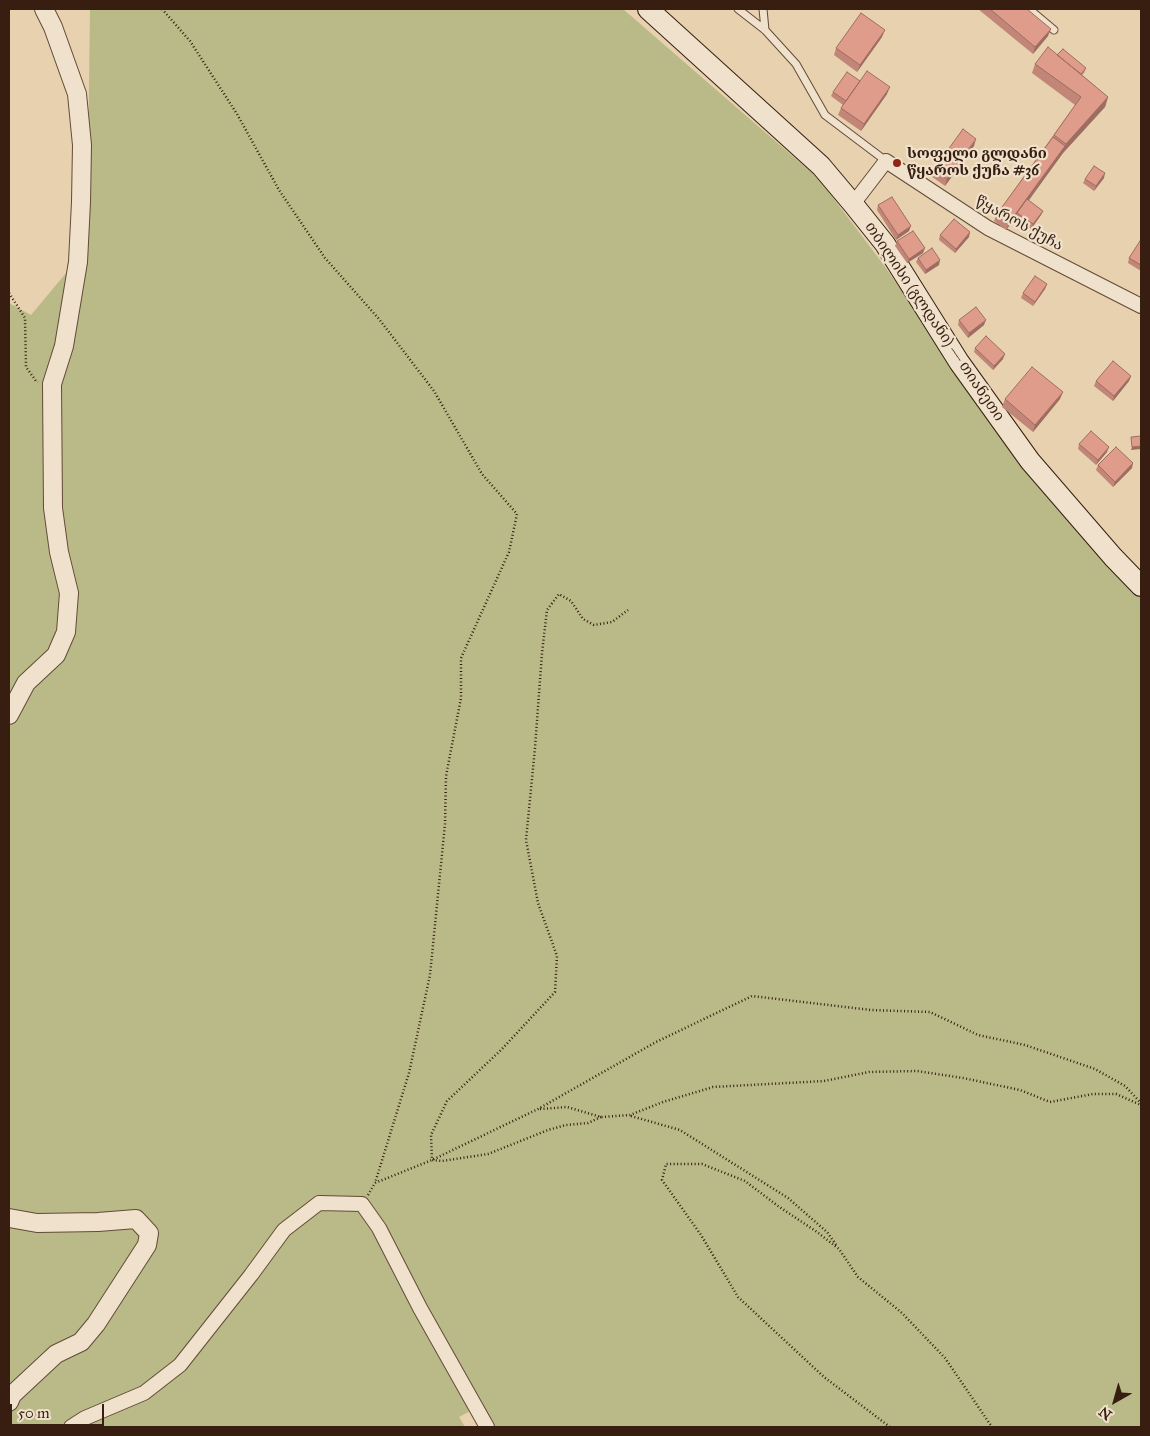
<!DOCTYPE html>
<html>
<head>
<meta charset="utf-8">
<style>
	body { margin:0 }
	#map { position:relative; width:1150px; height:1436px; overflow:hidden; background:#e7d1af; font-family:"IM FELL Great Primer",serif }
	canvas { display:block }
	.frame { position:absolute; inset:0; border:10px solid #371e11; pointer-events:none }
	.north { position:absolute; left:1090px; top:1376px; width:50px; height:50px; -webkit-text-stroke:4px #efe1cb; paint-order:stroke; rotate:218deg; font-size:14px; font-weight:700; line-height:20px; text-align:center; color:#371e11 }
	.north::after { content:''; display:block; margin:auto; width:18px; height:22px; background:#371e11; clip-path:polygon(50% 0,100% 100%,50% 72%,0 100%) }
	.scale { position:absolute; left:10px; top:1404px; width:94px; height:22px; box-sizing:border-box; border:2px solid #371e11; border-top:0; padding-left:6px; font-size:15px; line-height:18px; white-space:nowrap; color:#371e11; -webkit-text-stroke:4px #efe1cb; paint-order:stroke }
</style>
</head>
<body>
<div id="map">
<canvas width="1150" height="1436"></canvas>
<div class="frame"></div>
<div class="north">N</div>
<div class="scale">50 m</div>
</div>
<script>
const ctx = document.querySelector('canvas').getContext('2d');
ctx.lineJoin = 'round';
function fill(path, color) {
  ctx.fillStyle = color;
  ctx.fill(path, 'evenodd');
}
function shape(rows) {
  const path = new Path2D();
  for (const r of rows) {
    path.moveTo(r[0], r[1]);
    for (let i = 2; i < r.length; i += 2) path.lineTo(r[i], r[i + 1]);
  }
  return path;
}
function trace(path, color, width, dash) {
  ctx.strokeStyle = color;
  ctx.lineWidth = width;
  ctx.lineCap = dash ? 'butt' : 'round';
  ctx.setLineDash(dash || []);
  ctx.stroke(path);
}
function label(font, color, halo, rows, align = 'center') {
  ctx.font = font + ' "IM FELL Great Primer","Noto Serif Georgian",serif';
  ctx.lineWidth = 4.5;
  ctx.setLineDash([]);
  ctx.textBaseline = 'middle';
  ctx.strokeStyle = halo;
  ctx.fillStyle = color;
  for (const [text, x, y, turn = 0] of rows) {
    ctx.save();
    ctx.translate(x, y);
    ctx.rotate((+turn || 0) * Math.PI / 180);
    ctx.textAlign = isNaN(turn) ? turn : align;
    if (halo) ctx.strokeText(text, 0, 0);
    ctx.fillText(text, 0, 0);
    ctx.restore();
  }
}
fill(shape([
	[90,9,623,9,819,179,883,264,989,415,1131,585,1141,596,1141,1427,495,1427,480,1406,459,1417,465,1427,9,1427,9,303,31,315,87,248]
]), '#b9ba88');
const service = shape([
	[738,9,765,30,796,64,825,115,886,161],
	[763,9,765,30],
	[1029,9,1054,30]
]);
const minor = shape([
	[853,204,886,161,988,228,1141,306],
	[71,1427,85,1418,144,1393,180,1365,251,1275,284,1230,319,1203,362,1204,379,1228,420,1308,487,1427]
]);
const tertiary = shape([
	[9,715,26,683,56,655,66,632,69,593,59,552,53,508,52,384,64,346,78,262,81,202,82,145,77,94,53,27,44,9],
	[9,1218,37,1223,98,1222,136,1219,149,1233,147,1245,96,1324,81,1342,56,1354,12,1395,9,1402]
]);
const secondary = shape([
	[648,9,821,166,853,204,885,244,959,362,1030,461,1113,557,1141,586]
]);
trace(service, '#634b38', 9);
trace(minor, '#634b38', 16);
trace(tertiary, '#634b38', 20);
trace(secondary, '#371e11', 22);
trace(shape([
	[162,9,190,41,237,114,279,190,325,258,379,319,434,391,482,474,517,514,509,552,461,658,461,698,446,776,445,824,430,975,409,1073,375,1183],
	[9,293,25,318,26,367,36,381,38,382],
	[540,1109,567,1107,601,1117,630,1115,663,1102,713,1087,824,1081,869,1072,917,1071,963,1078,1020,1090,1050,1102,1093,1094,1116,1094,1141,1105],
	[631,1116,680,1130,726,1159,788,1198,827,1232,837,1246],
	[601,1117,588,1123,566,1125,548,1130,488,1154,442,1161,432,1160,431,1135,447,1101,502,1049,555,992,557,956,538,903,526,840,535,748,542,653,547,610,559,594,571,601,583,619,594,625,612,622,628,610],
	[368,1195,375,1183,432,1160,538,1109,656,1042,752,996,871,1010,930,1012,978,1035,1025,1045,1095,1069,1125,1086,1141,1103],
	[890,1427,824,1377,738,1297,701,1235,662,1180,666,1164,702,1164,745,1181,778,1206,817,1232,839,1249,858,1277,902,1313,945,1358,992,1427]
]), '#371e11', 2.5, [1, 2.5]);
trace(service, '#efe1cb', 7);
trace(minor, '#efe1cb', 14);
trace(tertiary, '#efe1cb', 18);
trace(secondary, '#efe1cb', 20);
fill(shape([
	[978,9,1027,9,1048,36,1033,54],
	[882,37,857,72,834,55,836,48],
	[1035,64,1086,68,1084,73,1082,75,1108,97,1105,107,1063,153,1028,200,1043,211,1041,215,1031,229,1016,217,1006,230,994,221,997,214,1075,105,1032,73],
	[860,81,887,94,861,131,838,115,841,108,843,105,831,96,833,92],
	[974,146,945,186,931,176,934,169],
	[1104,178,1094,191,1083,183,1085,179],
	[878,205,909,231,896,240,877,210],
	[940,235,969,237,955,253,939,240],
	[897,241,923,253,907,263,895,246],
	[1141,241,1141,271,1128,263,1129,258],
	[918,258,939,265,925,274,916,262],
	[1047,284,1045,289,1033,306,1021,298,1023,293],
	[959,320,984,325,968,338,958,325],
	[975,348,1003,359,993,370,974,352],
	[1131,376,1129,381,1113,401,1094,386,1096,381],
	[1005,399,1060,399,1033,432,1002,407],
	[1079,444,1107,452,1096,465,1078,449],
	[1098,465,1132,468,1113,487,1096,470]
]), '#c18677');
fill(shape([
	[1051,29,1048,36,1033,54,1035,47],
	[885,30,882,37,857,72,860,65],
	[890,87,887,94,861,131,864,124],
	[1108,97,1105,107,1063,153,1019,214,1017,213,1016,217,1006,230,1009,223,1065,146,1066,144],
	[976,139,974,146,945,186,947,179],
	[1105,173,1104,178,1094,191,1096,186],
	[1043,211,1041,215,1031,229,1033,224],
	[911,226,909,231,896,240,898,235],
	[970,232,969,237,955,253,956,249],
	[925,248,923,253,907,263,909,259],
	[940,260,939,265,925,274,926,270],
	[1047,284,1045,289,1033,306,1035,302],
	[986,320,984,325,968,338,969,333],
	[1005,354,1003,359,993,370,994,366],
	[1131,376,1129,381,1113,401,1114,396],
	[1063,392,1060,399,1033,432,1035,425],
	[1141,446,1141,449,1131,450,1132,447],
	[1109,447,1107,452,1096,465,1098,460],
	[1133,463,1132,468,1113,487,1115,482]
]), '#9d6d61');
const building = shape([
	[990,9,1027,9,1051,29,1035,47,990,9],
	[861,13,885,30,860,65,836,48,861,13],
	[1048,47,1108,97,1066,144,1054,135,1081,97,1035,64,1048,47],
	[1063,49,1086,68,1081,74,1057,55,1063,49],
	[867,71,890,87,864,124,841,108,867,71],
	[847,72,860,81,846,101,833,92,847,72],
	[963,129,976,139,947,179,934,169,963,129],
	[1053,137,1065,146,1009,223,997,214,1053,137],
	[1094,166,1105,173,1096,186,1085,179,1094,166],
	[892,197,911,226,898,235,878,205,892,197],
	[1027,199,1043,211,1033,224,1017,213,1027,199],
	[954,219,970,232,956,249,940,235,954,219],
	[913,231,925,248,909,259,897,241,913,231],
	[1140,241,1141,241,1141,265,1129,258,1140,241],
	[932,248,940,260,926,270,918,258,932,248],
	[1035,276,1047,284,1035,302,1023,293,1035,276],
	[976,307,986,320,969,333,959,320,976,307],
	[986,336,1005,354,994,366,975,348,986,336],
	[1113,361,1131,376,1114,396,1096,381,1113,361],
	[1032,367,1063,392,1035,425,1005,399,1032,367],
	[1091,431,1109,447,1098,460,1079,444,1091,431],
	[1141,436,1141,446,1132,447,1131,437,1141,436],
	[1116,447,1133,463,1115,482,1098,465,1116,447]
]);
fill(building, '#e09c8a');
trace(building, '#9d6d61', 1);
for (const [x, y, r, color] of [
	[897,163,5,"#8f2418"]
]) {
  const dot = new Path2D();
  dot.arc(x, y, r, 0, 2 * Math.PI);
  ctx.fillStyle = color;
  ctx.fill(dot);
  trace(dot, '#efe1cb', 2);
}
label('bold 15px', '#371e11', '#efe1cb', [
	["სოფელი გლდანი",907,154],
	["წყაროს ქუჩა #36",907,171]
], 'left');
label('15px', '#371e11', '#efe1cb', [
	["წყაროს ქუჩა",1019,224,29],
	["თბილისი (გლდანი) — თიანეთი",934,322,56]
]);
</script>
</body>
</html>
